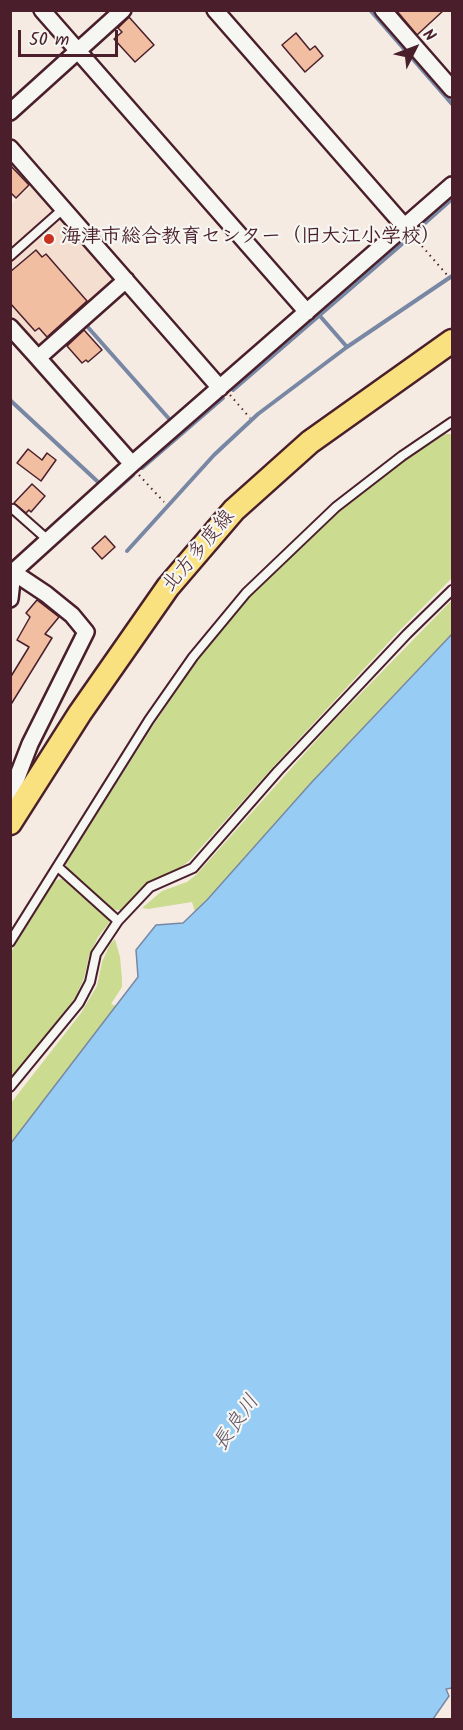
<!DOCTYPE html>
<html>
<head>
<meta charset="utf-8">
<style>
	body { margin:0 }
	#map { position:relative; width:463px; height:1730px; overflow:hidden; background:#f5ebe2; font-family:Kalam,sans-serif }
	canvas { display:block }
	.frame { position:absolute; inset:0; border:12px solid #4a1f2b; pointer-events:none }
	.north { position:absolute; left:385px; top:18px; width:60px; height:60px; -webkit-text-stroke:4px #f6f6f2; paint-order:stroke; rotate:48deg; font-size:16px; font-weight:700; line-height:24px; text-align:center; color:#4a1f2b }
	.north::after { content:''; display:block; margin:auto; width:21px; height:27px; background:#4a1f2b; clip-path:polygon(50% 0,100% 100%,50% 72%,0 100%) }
	.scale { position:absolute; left:18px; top:30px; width:100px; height:27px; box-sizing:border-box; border:3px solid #4a1f2b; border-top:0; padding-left:8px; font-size:18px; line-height:21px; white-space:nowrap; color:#4a1f2b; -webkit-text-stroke:4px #f6f6f2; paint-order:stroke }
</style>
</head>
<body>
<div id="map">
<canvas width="463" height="1730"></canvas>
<div class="frame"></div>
<div class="north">N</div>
<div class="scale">50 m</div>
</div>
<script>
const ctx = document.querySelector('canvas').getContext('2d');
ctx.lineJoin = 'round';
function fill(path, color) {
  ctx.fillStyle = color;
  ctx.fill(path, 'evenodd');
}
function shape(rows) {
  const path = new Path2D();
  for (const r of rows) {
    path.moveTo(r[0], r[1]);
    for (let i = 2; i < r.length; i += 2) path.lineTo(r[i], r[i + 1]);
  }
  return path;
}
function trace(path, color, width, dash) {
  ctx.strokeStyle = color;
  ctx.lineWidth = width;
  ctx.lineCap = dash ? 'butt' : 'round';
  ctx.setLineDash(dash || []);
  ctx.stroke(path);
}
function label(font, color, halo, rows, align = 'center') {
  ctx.font = font + ' Kalam,"Klee One",sans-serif';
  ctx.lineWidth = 4.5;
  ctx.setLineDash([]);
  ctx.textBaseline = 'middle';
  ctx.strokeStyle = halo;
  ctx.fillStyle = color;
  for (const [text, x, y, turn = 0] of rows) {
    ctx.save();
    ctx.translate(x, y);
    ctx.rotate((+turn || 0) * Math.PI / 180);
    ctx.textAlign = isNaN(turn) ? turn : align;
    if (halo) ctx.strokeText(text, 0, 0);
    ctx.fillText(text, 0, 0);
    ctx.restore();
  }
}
fill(shape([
	[36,182,118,282,40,348,35,348,11,321,11,204]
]), '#f4decf');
fill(shape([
	[445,434,452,434,452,578,399,631,274,766,189,861,177,870,140,889,121,910,116,910,111,908,70,874,67,870,66,863,154,724,197,661,252,594,339,511,405,460],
	[452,600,452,634,311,783,207,900,195,912,192,902,148,909,142,908,162,891,187,882,196,875,330,725],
	[64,878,108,915,109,923,98,937,89,956,84,978,75,998,11,1080,11,952,53,884,57,880],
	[115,939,120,957,122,979,122,987,111,1004,116,1006,11,1143,11,1103,81,1013,97,986,102,962,110,944]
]), '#cbdb8f');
const water = shape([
	[452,634,452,1688,446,1689,449,1696,433,1719,11,1719,11,1143,138,977,136,950,156,925,183,923,207,900,311,783,452,634]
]);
fill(water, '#97cdf5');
trace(water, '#7887a4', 1.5);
trace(shape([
	[370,10,452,104],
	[416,231,452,199],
	[85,324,171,421],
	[347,347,452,276],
	[233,390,409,238],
	[10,400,97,481],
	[142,468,223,398],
	[106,499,133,475],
	[127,551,214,455,258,414,347,347,320,316]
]), '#7887a4', 4);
const building = shape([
	[396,10,444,10,417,35,396,10],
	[129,17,154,45,135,62,114,39,122,32,118,28,129,17],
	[296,33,310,50,315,46,323,56,305,72,282,45,296,33],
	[10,165,29,185,16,198,10,192,10,165],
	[36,250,42,257,46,254,87,301,47,337,39,328,35,331,10,303,10,272,36,250],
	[84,330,102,350,88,362,86,360,82,363,67,346,84,330],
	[28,449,42,460,47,453,56,460,41,481,17,463,28,449],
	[32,484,45,496,31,512,29,510,26,513,14,503,32,484],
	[105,536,115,547,102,559,92,548,105,536],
	[37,600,59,617,45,634,52,638,10,706,10,678,29,647,17,640,30,617,26,613,37,600]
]);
fill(building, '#f1bea2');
trace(building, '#4a1f2b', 1.5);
const lane = shape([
	[10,256,63,209],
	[13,509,48,540],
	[58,867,118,921],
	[10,942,149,720,193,657,246,593,336,507,402,456,452,422],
	[10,1087,79,1003,90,982,96,954,118,921,150,887,193,868,278,771,407,634,452,590]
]);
const street = shape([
	[42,10,307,312],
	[215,10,405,227],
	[383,10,452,89],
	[10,112,123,10],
	[10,148,220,388],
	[126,280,38,358,132,464],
	[10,327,38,358],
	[10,570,46,594,72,615,86,632,30,744,10,796],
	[10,599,13,572,131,465,452,185]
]);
const primary = shape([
	[10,823,80,713,168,587,234,510,310,442,452,341]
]);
trace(lane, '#4a1f2b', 12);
trace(street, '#4a1f2b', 20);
trace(primary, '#4a1f2b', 27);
trace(shape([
	[414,237,448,276],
	[230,395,250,418],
	[139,475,164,502]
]), '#4a1f2b', 2, [1.5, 4.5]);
trace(lane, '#f6f6f2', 8);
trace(street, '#f6f6f2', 15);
trace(primary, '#fae180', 22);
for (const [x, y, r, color] of [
	[49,239,6,"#c8321e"]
]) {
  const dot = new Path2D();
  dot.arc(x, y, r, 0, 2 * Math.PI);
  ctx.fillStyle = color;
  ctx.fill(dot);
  trace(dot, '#f6f6f2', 2);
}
label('bold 20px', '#4a1f2b', '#f6f6f2', [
	["海津市総合教育センター（旧大江小学校）",61,239]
], 'left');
label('20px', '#4a1f2b', '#f6f6f2', [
	["北方多度線",200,552,-50]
]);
label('italic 21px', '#615368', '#f6f6f2', [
	["長良川",238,1424,-55]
]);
</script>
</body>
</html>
